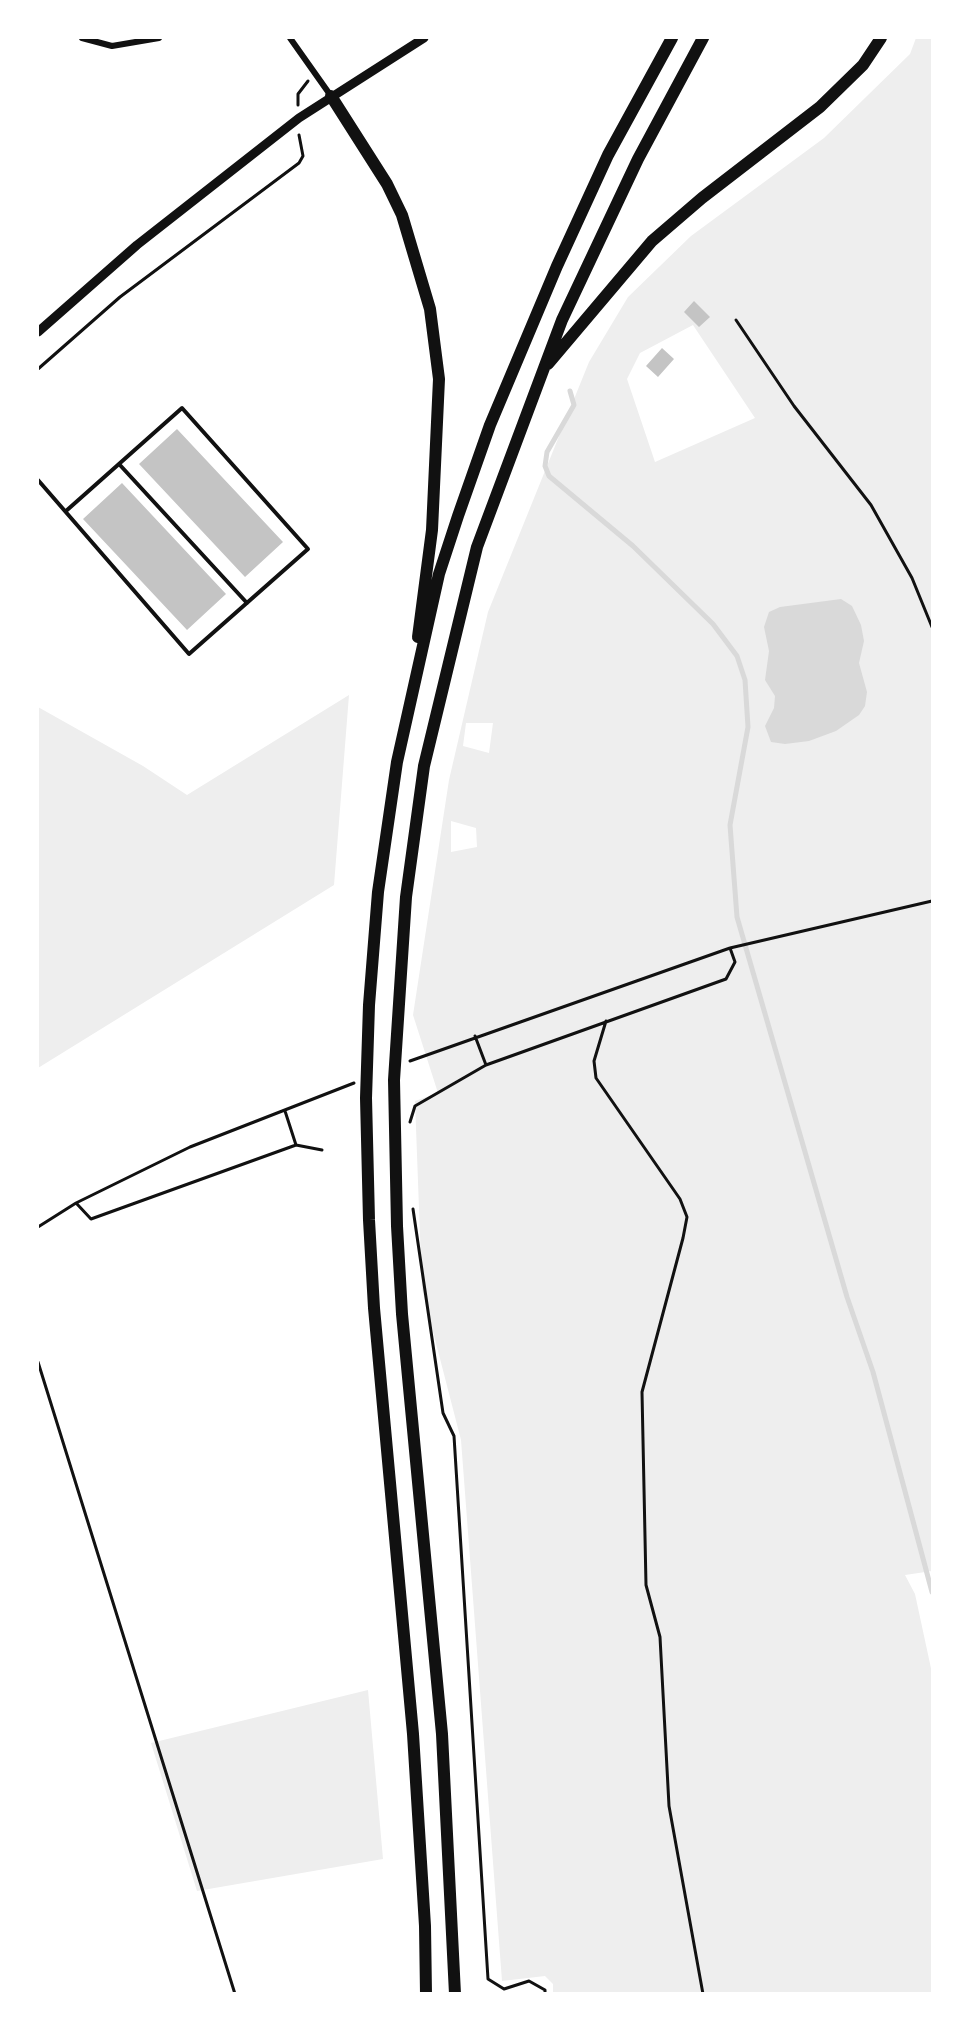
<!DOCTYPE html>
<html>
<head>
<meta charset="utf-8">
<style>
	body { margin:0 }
	#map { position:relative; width:970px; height:2031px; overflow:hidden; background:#fff; font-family:Cabin,sans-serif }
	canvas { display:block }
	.frame { position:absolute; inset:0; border:39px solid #fff; pointer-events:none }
</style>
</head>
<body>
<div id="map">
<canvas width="970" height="2031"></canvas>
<div class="frame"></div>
</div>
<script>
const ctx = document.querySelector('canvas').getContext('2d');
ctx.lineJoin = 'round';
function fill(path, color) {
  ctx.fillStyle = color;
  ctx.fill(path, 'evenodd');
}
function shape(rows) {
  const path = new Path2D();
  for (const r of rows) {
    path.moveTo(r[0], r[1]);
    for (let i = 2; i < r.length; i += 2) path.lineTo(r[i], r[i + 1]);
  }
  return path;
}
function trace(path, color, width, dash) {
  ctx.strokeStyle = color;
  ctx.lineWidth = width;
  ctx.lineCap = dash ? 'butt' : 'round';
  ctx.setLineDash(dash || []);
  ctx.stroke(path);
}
fill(shape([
	[916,38,932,38,932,1571,905,1575,915,1594,932,1673,932,1993,553,1994,553,1984,545,1976,502,1981,461,1440,422,1289,415,1101,438,1093,413,1015,449,780,488,612,589,362,628,297,691,236,824,138,910,54],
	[693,325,755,418,655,462,627,379,640,353],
	[466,723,493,723,489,753,463,746],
	[451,821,476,828,477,847,451,852],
	[349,695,334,885,38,1068,38,707,143,766,187,795],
	[368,1690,383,1859,197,1891,151,1743]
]), '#eee');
fill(shape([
	[841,599,852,606,861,625,864,641,859,663,867,692,865,706,859,715,836,731,809,741,785,744,771,742,765,726,774,708,775,696,765,680,769,651,764,627,769,612,780,607]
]), '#d9d9d9');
trace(shape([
	[570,391,574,405,547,452,545,466,549,476,633,546,713,624,737,656,745,680,748,727,730,825,737,917,847,1297,873,1372,932,1592]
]), '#d9d9d9', 5);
fill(shape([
	[694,301,710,317,699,327,684,312],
	[662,348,674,359,658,377,646,366],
	[177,429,283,542,245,577,139,464],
	[122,483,226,594,187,630,83,519]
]), '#c4c4c4');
trace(shape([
	[298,105,298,94,308,81],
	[736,320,794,406,871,505,912,578,932,627],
	[38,369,120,297,299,163,303,156,299,135],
	[606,1021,594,1061,596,1078,680,1199,687,1217,683,1238,642,1392,646,1585,660,1637,669,1806,703,1994],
	[475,1036,486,1065],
	[410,1061,730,948,932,901],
	[285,1111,296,1145],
	[410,1122,415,1106,486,1065,726,979,735,962,730,948],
	[77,1204,91,1219,296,1145,322,1150],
	[413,1209,443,1413,454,1436,488,1979,504,1989,529,1981,545,1990,545,1994],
	[38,1227,76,1203,190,1147,354,1083],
	[38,1362,235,1994]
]), '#111', 3);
trace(shape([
	[119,464,247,603],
	[38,480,189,654,308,549,182,408,66,511]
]), '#111', 4);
trace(shape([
	[82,38,112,46,159,38],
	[290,38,331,96]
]), '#111', 6);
trace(shape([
	[38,332,137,245,299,118,424,38]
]), '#111', 9);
trace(shape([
	[331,96,387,184,402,215,430,309,439,379,432,530,418,637],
	[548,364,652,241,702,198,820,107,863,65,881,38],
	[426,1994,425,1926,413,1734,374,1308,369,1220,366,1098,369,1005,378,892,397,762,439,574,458,516,490,425,557,266,608,155,672,38],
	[455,1994,442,1734,402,1314,397,1226,394,1080,406,897,424,766,477,547,562,320,638,159,703,38]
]), '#111', 12);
</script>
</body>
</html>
